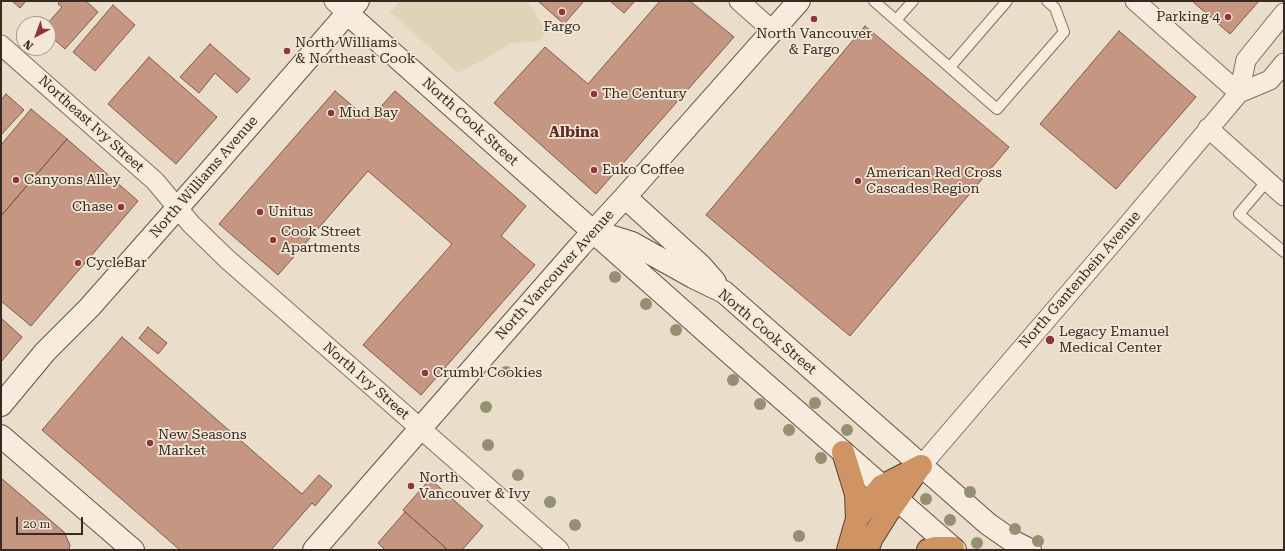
<!DOCTYPE html>
<html>
<head>
<meta charset="utf-8">
<style>
	body { margin:0 }
	#map { position:relative; width:1285px; height:551px; overflow:hidden; background:#eaddc9; font-family:"Roboto Serif",serif }
	canvas { display:block }
	.frame { position:absolute; inset:0; border:2px solid #372a22; pointer-events:none }
	.north { position:absolute; left:16px; top:16px; width:40px; height:40px; box-sizing:border-box; background:#f3e8d8; border:1px solid #a89c8f; border-radius:50%; rotate:221deg; font-size:11px; font-weight:700; line-height:16px; text-align:center; color:#372a22 }
	.north::after { content:''; display:block; margin:auto; width:14px; height:18px; background:#8e3540; clip-path:polygon(50% 0,100% 100%,50% 72%,0 100%) }
	.scale { position:absolute; left:16px; top:517px; width:67px; height:18px; box-sizing:border-box; border:2px solid #372a22; border-top:0; padding-left:5px; font-size:12px; line-height:14px; white-space:nowrap; color:#372a22; -webkit-text-stroke:3px #f3e8d8; paint-order:stroke }
</style>
</head>
<body>
<div id="map">
<canvas width="1285" height="551"></canvas>
<div class="frame"></div>
<div class="north">N</div>
<div class="scale">20 m</div>
</div>
<script>
const ctx = document.querySelector('canvas').getContext('2d');
ctx.lineJoin = 'round';
function fill(path, color) {
  ctx.fillStyle = color;
  ctx.fill(path, 'evenodd');
}
function shape(rows) {
  const path = new Path2D();
  for (const r of rows) {
    path.moveTo(r[0], r[1]);
    for (let i = 2; i < r.length; i += 2) path.lineTo(r[i], r[i + 1]);
  }
  return path;
}
function trace(path, color, width, dash) {
  ctx.strokeStyle = color;
  ctx.lineWidth = width;
  ctx.lineCap = dash ? 'butt' : 'round';
  ctx.setLineDash(dash || []);
  ctx.stroke(path);
}
function label(font, color, halo, rows, align = 'center') {
  ctx.font = font + ' "Roboto Serif",serif';
  ctx.lineWidth = 3.5;
  ctx.setLineDash([]);
  ctx.textBaseline = 'middle';
  ctx.strokeStyle = halo;
  ctx.fillStyle = color;
  for (const [text, x, y, turn = 0] of rows) {
    ctx.save();
    ctx.translate(x, y);
    ctx.rotate((+turn || 0) * Math.PI / 180);
    ctx.textAlign = isNaN(turn) ? turn : align;
    if (halo) ctx.strokeText(text, 0, 0);
    ctx.fillText(text, 0, 0);
    ctx.restore();
  }
}
fill(shape([
	[400,1,527,1,533,9,546,32,539,41,509,44,487,58,458,73,390,12]
]), '#dfd4b7');
const building = shape([
	[12,1,26,1,20,8,12,1],
	[60,1,86,1,98,12,65,49,48,34,47,24,62,7,58,4,60,1],
	[538,1,584,1,564,24,538,1],
	[610,1,635,1,624,13,610,1],
	[660,1,690,1,734,37,596,194,494,103,545,47,588,84,660,1],
	[1192,1,1259,1,1230,34,1192,1],
	[113,5,135,25,95,71,73,52,113,5],
	[865,26,1009,147,850,336,706,215,865,26],
	[1119,31,1196,97,1116,189,1040,124,1119,31],
	[210,44,250,79,237,93,215,73,199,93,180,77,210,44],
	[149,57,217,117,176,164,108,104,149,57],
	[335,91,369,120,395,91,526,206,501,236,535,265,421,395,363,345,452,244,368,171,278,275,219,224,335,91],
	[6,94,24,110,1,135,1,100,6,94],
	[31,109,67,139,1,216,1,145,31,109],
	[67,139,138,201,31,326,1,301,1,216,67,139],
	[1,318,22,337,1,362,1,318],
	[148,327,167,343,158,354,139,338,148,327],
	[122,337,302,494,319,475,332,486,315,506,312,503,271,550,180,550,42,430,122,337],
	[1,478,64,532,70,545,69,550,1,550,1,478],
	[430,479,483,526,462,550,448,550,403,510,430,479],
	[405,512,448,550,385,550,378,543,405,512]
]);
fill(building, '#c59783');
trace(building, '#825848', 1);
const lane = shape([
	[874,1,997,109,1064,32,1055,8,1047,1],
	[896,20,913,1],
	[950,67,1007,1],
	[1267,181,1239,214,1284,252]
]);
const street = shape([
	[334,1,347,13],
	[739,1,773,31],
	[1135,1,1239,93],
	[1,45,155,181,191,224,227,259,559,550],
	[1239,93,1246,60,1284,13],
	[1208,128,1284,196],
	[921,466,1126,227,1239,93,1270,80,1284,63]
]);
const secondary = shape([
	[347,13,731,354,955,550],
	[625,197,701,266,715,282],
	[600,233,632,243,693,277,724,292,988,524,1014,542,1030,550],
	[1,405,45,352,89,308,195,188,358,1],
	[1,436,133,550],
	[314,550,580,246,625,197,799,1]
]);
const highway = shape([
	[843,452,856,494,857,519],
	[848,550,857,519,875,494,882,486,921,466],
	[867,550,872,538,887,514,919,468],
	[928,550,935,548,953,548]
]);
trace(lane, '#856f60', 12);
trace(street, '#856f60', 21);
trace(secondary, '#675143', 24);
trace(highway, '#543f33', 24);
trace(lane, '#f6ebdc', 10);
trace(street, '#f6ebdc', 19);
trace(secondary, '#f6ebdc', 22);
trace(highway, '#d09464', 22);
ctx.fillStyle = '#939172';
for (const [x, y] of [
	[615,277],
	[646,304],
	[676,330],
	[506,372],
	[733,380],
	[815,403],
	[760,404],
	[486,407],
	[789,430],
	[847,430],
	[488,445],
	[821,458],
	[518,475],
	[970,492],
	[926,499],
	[550,502],
	[950,520],
	[575,525],
	[1015,529],
	[799,536],
	[1038,541],
	[977,543]
]) {
  ctx.beginPath();
  ctx.arc(x, y, 6, 0, 2 * Math.PI);
  ctx.fill();
}
for (const [x, y, r, color] of [
	[562,12,4,"#8e3540"],
	[1228,17,4,"#8e3540"],
	[814,19,4,"#8e3540"],
	[287,51,4,"#8e3540"],
	[594,94,4,"#8e3540"],
	[331,113,4,"#8e3540"],
	[594,170,4,"#8e3540"],
	[16,180,4,"#8e3540"],
	[858,181,4,"#8e3540"],
	[121,207,4,"#8e3540"],
	[260,212,4,"#8e3540"],
	[273,240,4,"#8e3540"],
	[78,263,4,"#8e3540"],
	[1050,340,5,"#8e3540"],
	[425,373,4,"#8e3540"],
	[150,443,4,"#8e3540"],
	[411,486,4,"#8e3540"]
]) {
  const dot = new Path2D();
  dot.arc(x, y, r, 0, 2 * Math.PI);
  ctx.fillStyle = color;
  ctx.fill(dot);
  trace(dot, '#f3e8d8', 1.5);
}
label('14px', '#372a22', '#f3e8d8', [
	["Parking 4",1220,17,"right"],
	["Fargo",562,27,"center"],
	["North Vancouver",814,34,"center"],
	["& Fargo",814,50,"center"],
	["North Williams",295,43],
	["& Northeast Cook",295,59],
	["The Century",602,94],
	["Mud Bay",339,113],
	["Euko Coffee",602,170],
	["American Red Cross",866,173],
	["Cascades Region",866,189],
	["Canyons Alley",24,180],
	["Chase",113,207,"right"],
	["Unitus",268,212],
	["Cook Street",281,232],
	["Apartments",281,248],
	["CycleBar",86,263],
	["Legacy Emanuel",1059,332],
	["Medical Center",1059,348],
	["Crumbl Cookies",433,373],
	["New Seasons",158,435],
	["Market",158,451],
	["North",419,478],
	["Vancouver & Ivy",419,494]
], 'left');
label('14px', '#372a22', '#f3e8d8', [
	["North Cook Street",470,122,42],
	["Northeast Ivy Street",91,124,42],
	["North Williams Avenue",204,177,-49],
	["North Vancouver Avenue",555,275,-48],
	["North Gantenbein Avenue",1080,280,-49],
	["North Cook Street",767,332,40],
	["North Ivy Street",366,381,41]
]);
label('bold 15px', '#602b25', '#f3e8d8', [
	["Albina",574,133]
]);
</script>
</body>
</html>
